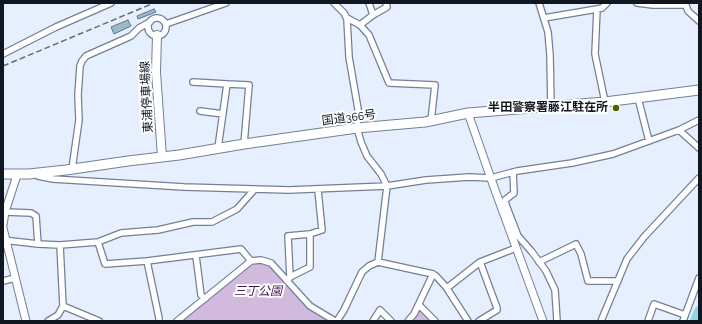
<!DOCTYPE html>
<html>
<head>
<meta charset="utf-8">
<style>
	body { margin:0 }
	#map { position:relative; width:702px; height:324px; overflow:hidden; background:#e5effe; font-family:"Zilla Slab",serif }
	canvas { display:block }
	.frame { position:absolute; inset:0; border:4px solid #111720; pointer-events:none }
</style>
</head>
<body>
<div id="map">
<canvas width="702" height="324"></canvas>
<div class="frame"></div>
</div>
<script>
const ctx = document.querySelector('canvas').getContext('2d');
ctx.lineJoin = 'round';
function fill(path, color) {
  ctx.fillStyle = color;
  ctx.fill(path, 'evenodd');
}
function shape(rows) {
  const path = new Path2D();
  for (const r of rows) {
    if (r.length === 3) {
      path.moveTo(r[0] + r[2], r[1]);
      path.arc(r[0], r[1], r[2], 0, 2 * Math.PI);
      continue;
    }
    path.moveTo(r[0], r[1]);
    for (let i = 2; i < r.length; i += 2) path.lineTo(r[i], r[i + 1]);
  }
  return path;
}
function trace(path, color, width, dash) {
  ctx.strokeStyle = color;
  ctx.lineWidth = width;
  ctx.lineCap = dash ? 'butt' : 'round';
  ctx.setLineDash(dash || []);
  ctx.stroke(path);
}
function label(font, color, halo, rows, align = 'center') {
  ctx.font = font + ' "Zilla Slab","Noto Sans JP",serif';
  ctx.lineWidth = 4;
  ctx.setLineDash([]);
  ctx.textBaseline = 'middle';
  ctx.strokeStyle = halo;
  ctx.fillStyle = color;
  for (const [text, x, y, turn = 0] of rows) {
    ctx.save();
    ctx.translate(x, y);
    ctx.rotate((+turn || 0) * Math.PI / 180);
    ctx.textAlign = isNaN(turn) ? turn : align;
    if (halo) ctx.strokeText(text, 0, 0);
    ctx.fillText(text, 0, 0);
    ctx.restore();
  }
}
fill(shape([
	[251,261,271,263,310,306,335,321,177,321],
	[419,310,421,310,432,321,411,321,416,317]
]), '#d1badd');
trace(shape([
	[695,321,699,311]
]), '#8adbe1', 10);
const building = shape([
	[154,9,156,12,138,19,137,16,154,9],
	[128,20,131,26,114,34,111,27,128,20]
]);
fill(building, '#9bb9c8');
trace(building, '#5c7886', 1);
const minor = shape([
	[334,3,344,13,347,19,349,57,358,109,357,128,361,142,367,156,381,174,387,186,378,262],
	[369,3,373,15],
	[539,3,548,32,550,55,551,107],
	[637,3,653,5,684,5],
	[685,3,688,11,699,21],
	[597,9,595,54,605,102],
	[347,18,360,25,373,15,387,7,386,3],
	[544,18,597,9,602,8,607,3],
	[157,27,9],
	[166,24,226,3],
	[360,25,369,35,389,83,435,85,431,121],
	[3,54,56,27,111,3],
	[193,82,227,84],
	[638,98,649,141],
	[200,111,223,114],
	[679,130,699,148],
	[218,148,227,84,249,85,244,144],
	[72,169,79,120,78,95,80,66,82,61,86,56,131,36,139,28,150,22],
	[513,172,514,193,505,200,506,205,518,236,532,252,546,271,555,290,557,321],
	[38,176,53,179,184,187,289,190,387,186,426,180,469,177,491,178,517,171,572,163,613,154,679,130,699,120],
	[5,212,31,213,36,216,38,244],
	[3,240,38,244,60,245,98,242,121,233,158,230,193,222,212,222,237,209,254,190],
	[98,242,105,264,147,261,241,249,251,261],
	[60,245,63,306],
	[196,256,201,295,205,299],
	[147,261,159,318,159,321],
	[539,262,576,244,581,254,588,281,618,281],
	[290,277,288,236,310,234],
	[3,281,15,278],
	[287,281,290,277,310,267,310,234,322,230,318,190],
	[447,288,480,262,516,248],
	[419,305,435,321],
	[48,321,58,315,63,306,99,321],
	[177,321,251,261,261,260,271,263,310,306,335,321],
	[337,321,344,310,362,272,369,266,378,262,433,274,436,276,446,287,468,321],
	[373,321,380,310,391,321],
	[408,321,414,314,433,274],
	[479,321,497,310,497,308,480,262],
	[601,321,627,259,644,237,699,178],
	[648,321,654,304,685,315],
	[683,321,699,278]
]);
const tertiary = shape([
	[468,113,495,190,543,321],
	[3,225,5,212,17,175],
	[3,228,26,321]
]);
const secondary = shape([
	[157,35,156,72,162,157]
]);
const trunk = shape([
	[3,174,29,174,66,170,128,161,179,155,244,144,357,128,425,122,468,113,605,102,699,90]
]);
trace(minor, '#718097', 8);
trace(tertiary, '#718097', 9);
trace(secondary, '#718097', 10);
trace(trunk, '#718097', 11);
trace(minor, '#fff', 5.5);
trace(tertiary, '#fff', 7);
trace(secondary, '#fff', 8);
trace(trunk, '#fff', 9);
trace(shape([
	[3,66,154,3]
]), '#646c77', 1.5, [6, 3]);
for (const [x, y, r, color] of [
	[616,108,4,"#556000"]
]) {
  const dot = new Path2D();
  dot.arc(x, y, r, 0, 2 * Math.PI);
  ctx.fillStyle = color;
  ctx.fill(dot);
  trace(dot, '#fff', 1.5);
}
label('12px', '#111720', '#fff', [
	["東浦停車場線",147,97,-93],
	["国道366号",349,118,-7]
]);
label('bold 12px', '#111720', '#fff', [
	["半田警察署藤江駐在所",608,108]
], 'right');
label('italic 12px', '#3e134f', '#fff', [
	["三丁公園",258,292]
]);
</script>
</body>
</html>
